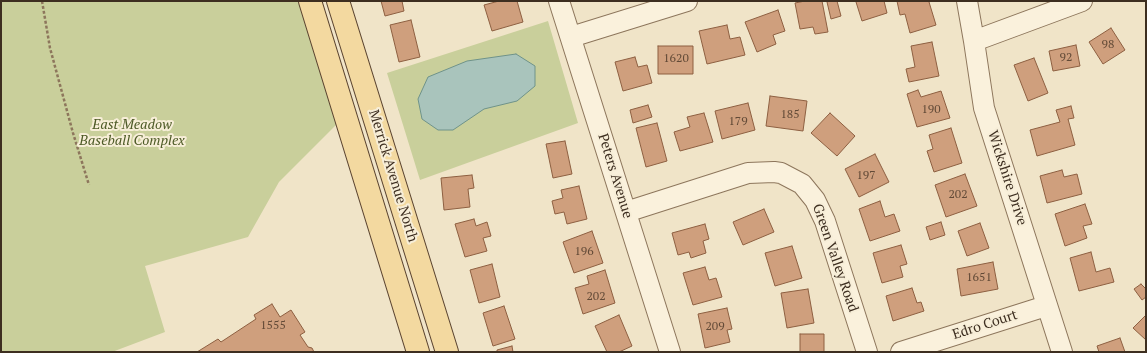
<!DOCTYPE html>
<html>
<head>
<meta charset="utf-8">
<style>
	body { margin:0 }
	#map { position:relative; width:1147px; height:353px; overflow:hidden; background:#f0e4c8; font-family:"PT Serif",serif }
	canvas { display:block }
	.frame { position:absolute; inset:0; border:2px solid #3d2e20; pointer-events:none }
</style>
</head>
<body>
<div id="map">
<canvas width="1147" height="353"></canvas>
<div class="frame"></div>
</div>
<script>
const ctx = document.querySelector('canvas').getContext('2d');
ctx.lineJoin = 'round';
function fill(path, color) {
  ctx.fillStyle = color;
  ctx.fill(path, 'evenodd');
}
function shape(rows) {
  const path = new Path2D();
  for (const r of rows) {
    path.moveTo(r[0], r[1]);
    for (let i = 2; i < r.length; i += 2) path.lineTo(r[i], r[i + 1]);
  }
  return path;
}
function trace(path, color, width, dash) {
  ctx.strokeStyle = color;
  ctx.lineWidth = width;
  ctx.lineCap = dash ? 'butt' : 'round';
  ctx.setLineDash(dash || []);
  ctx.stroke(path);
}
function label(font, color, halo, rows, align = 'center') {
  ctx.font = font + ' "PT Serif",serif';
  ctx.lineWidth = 4;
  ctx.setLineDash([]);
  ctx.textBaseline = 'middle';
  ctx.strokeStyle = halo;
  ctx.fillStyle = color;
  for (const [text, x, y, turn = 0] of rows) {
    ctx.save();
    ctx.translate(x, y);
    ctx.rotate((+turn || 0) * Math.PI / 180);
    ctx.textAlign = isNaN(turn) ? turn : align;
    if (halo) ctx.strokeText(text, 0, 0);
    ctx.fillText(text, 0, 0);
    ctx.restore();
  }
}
fill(shape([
	[1,1,299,1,337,124,279,182,248,237,145,266,165,332,112,352,1,352],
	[548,21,578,123,420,180,387,73]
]), '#c9cf9b');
const water = shape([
	[516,54,535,66,535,86,517,101,484,109,453,130,438,130,422,119,418,99,428,77,467,61,516,54]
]);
fill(water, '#a9c4bc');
trace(water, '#6f938a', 1);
const building = shape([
	[381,1,402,1,404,11,385,16,381,1],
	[499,1,517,1,523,22,492,31,484,5,499,1],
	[805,1,822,1,828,32,815,34,813,27,800,29,795,3,805,1],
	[830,1,837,1,841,16,831,19,827,2,830,1],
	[858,1,884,1,887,13,862,21,856,2,858,1],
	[897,1,931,1,929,2,936,25,910,33,905,14,900,15,897,1],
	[778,10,785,31,773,35,776,44,757,52,745,22,778,10],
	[411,20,420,57,399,62,390,25,411,20],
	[727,25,730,39,740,37,745,55,707,64,699,31,727,25],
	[1111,28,1125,50,1103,64,1089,42,1111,28],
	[932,42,939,76,909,82,906,69,915,67,911,46,932,42],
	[1076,45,1080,66,1053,71,1049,51,1076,45],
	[658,46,693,46,693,74,658,74,658,46],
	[635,57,638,67,647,65,652,83,623,91,615,62,635,57],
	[1034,58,1048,93,1028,101,1014,65,1034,58],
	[918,90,921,97,941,91,950,118,917,127,907,94,918,90],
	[770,96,807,101,803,131,766,126,770,96],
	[748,103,755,130,722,139,715,111,748,103],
	[648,105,652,117,633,123,630,110,648,105],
	[1071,106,1074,118,1068,119,1075,145,1037,156,1030,130,1060,122,1056,110,1071,106],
	[704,113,713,142,680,151,674,132,690,127,687,117,704,113],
	[830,113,855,136,837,156,811,133,830,113],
	[657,123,667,161,646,167,636,128,657,123],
	[951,128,962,163,934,172,927,151,933,149,929,135,951,128],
	[565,141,572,174,553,178,546,144,565,141],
	[875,154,889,182,859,197,845,169,875,154],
	[1062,170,1064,177,1077,174,1082,194,1047,203,1040,176,1062,170],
	[965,174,977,206,946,217,935,185,965,174],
	[472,175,474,188,468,189,470,207,444,210,441,178,472,175],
	[579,186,587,219,567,224,564,212,555,214,552,201,563,198,561,190,579,186],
	[880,201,885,217,894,214,900,231,870,241,859,209,880,201],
	[1085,204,1092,224,1083,226,1087,238,1065,246,1055,214,1085,204],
	[764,209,774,232,743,245,733,222,764,209],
	[474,219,476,226,487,222,491,236,483,238,487,251,465,257,455,224,474,219],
	[941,222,945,235,930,240,926,227,941,222],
	[980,223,989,248,967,256,958,231,980,223],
	[705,224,709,239,703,241,706,253,691,258,689,252,678,255,672,233,705,224],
	[592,231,603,263,574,273,563,242,592,231],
	[901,245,907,264,900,266,903,277,882,283,873,253,901,245],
	[792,246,802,278,775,286,765,253,792,246],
	[1091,252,1096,272,1110,268,1114,282,1079,291,1070,258,1091,252],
	[993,262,998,289,961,296,957,269,993,262],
	[492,264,500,297,479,303,470,270,492,264],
	[705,267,709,280,716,278,722,297,693,305,683,273,705,267],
	[605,270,615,303,583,314,575,288,589,284,587,276,605,270],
	[1141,284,1145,288,1146,287,1146,297,1142,300,1134,289,1141,284],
	[912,288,917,303,921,302,924,311,893,321,886,296,912,288],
	[808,289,814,323,787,328,781,293,808,289],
	[272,304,280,317,291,310,305,332,300,335,308,347,312,348,314,352,197,352,218,339,221,342,256,319,254,315,272,304],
	[504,306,515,339,493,346,483,313,504,306],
	[727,308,732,329,727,330,730,342,705,348,698,314,727,308],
	[619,315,632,346,619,352,607,352,595,326,619,315],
	[1146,315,1146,340,1133,328,1146,315],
	[800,334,824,334,824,352,800,352,800,334],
	[1120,338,1125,352,1099,352,1097,346,1120,338],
	[512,346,513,352,497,352,497,350,512,346]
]);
fill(building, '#cf9f7d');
trace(building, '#8d5f41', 1);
const minor = shape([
	[559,1,670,352],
	[967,1,974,41,984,108,1062,352],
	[571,37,687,1],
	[974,41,1082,1],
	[626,212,748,173,774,172,781,173,802,184,815,200,825,221,867,352],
	[901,352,1046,306]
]);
const major = shape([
	[310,1,418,352],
	[338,1,447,352]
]);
trace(minor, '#8d765c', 22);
trace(major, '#5b4430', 24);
trace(shape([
	[42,1,50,48,73,133,89,185]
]), '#8d765c', 2.5, [3, 2]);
trace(minor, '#faf1dc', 20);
trace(major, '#f3d9a0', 22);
label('12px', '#624a37', null, [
	["98",1108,45],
	["92",1066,58],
	["1620",676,59],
	["190",931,110],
	["185",790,115],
	["179",738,122],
	["197",866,176],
	["202",958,195],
	["196",584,252],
	["1651",979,278],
	["202",596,297],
	["1555",273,326],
	["209",715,327]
]);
label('italic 14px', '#4d5a26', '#f7eed8', [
	["East Meadow",132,125],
	["Baseball Complex",132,141]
]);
label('14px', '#3d2e20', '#f7eed8', [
	["Merrick Avenue North",393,176,73],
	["Peters Avenue",615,176,73],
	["Wickshire Drive",1007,178,72],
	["Green Valley Road",835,258,71],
	["Edro Court",985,325,-18]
]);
</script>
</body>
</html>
